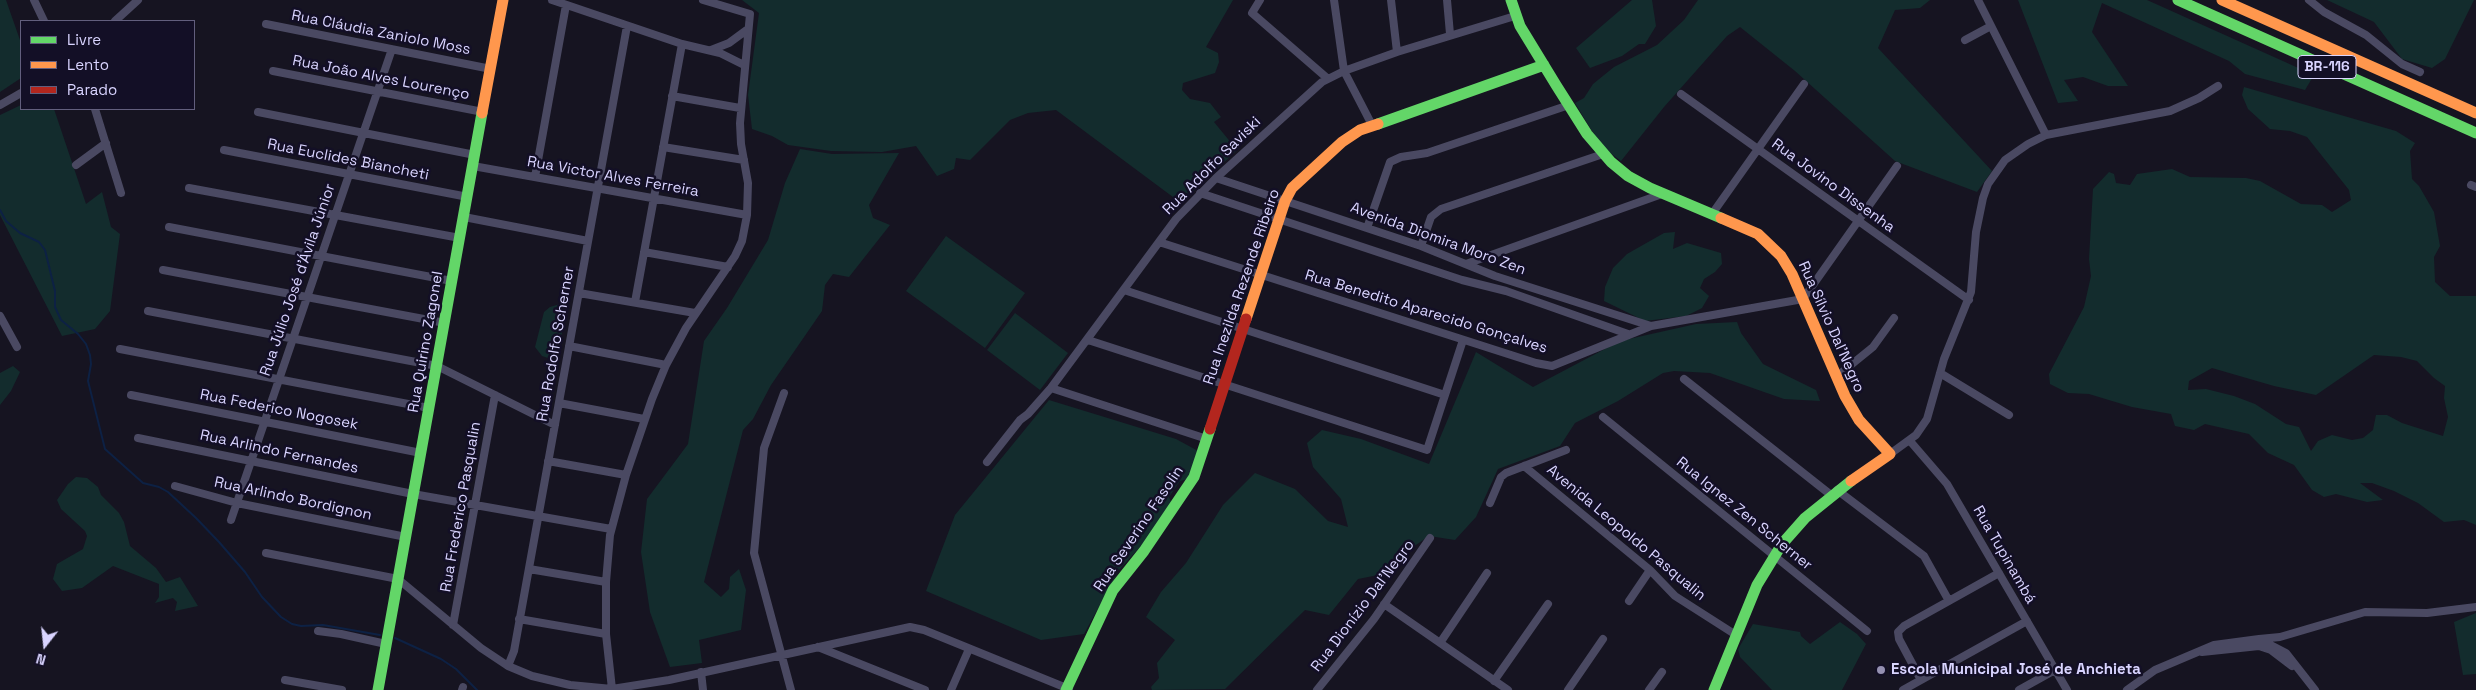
<!DOCTYPE html>
<html>
<head>
<meta charset="utf-8">
<style>
	body { margin:0 }
	#map { position:relative; width:2476px; height:690px; overflow:hidden; background:#161421; font-family:"Space Grotesk",sans-serif }
	canvas { display:block }
	.legend { position:absolute; left:20px; top:20px; width:175px; height:90px; box-sizing:border-box; background:#130f26; border:1px solid #625e7d; margin:0; padding:6px 9px; list-style:none; font-size:15px; color:#d9d4ff }
	.legend li { display:flex; align-items:center; gap:10px; height:25px }
	.legend b { width:25px; border:1px solid #625e7d }
	.north { position:absolute; left:20px; top:620px; width:50px; height:50px; -webkit-text-stroke:4px #130f26; paint-order:stroke; rotate:196deg; font-size:14px; font-weight:700; line-height:20px; text-align:center; color:#d9d4ff }
	.north::after { content:''; display:block; margin:auto; width:18px; height:22px; background:#d9d4ff; clip-path:polygon(50% 0,100% 100%,50% 72%,0 100%) }
</style>
</head>
<body>
<div id="map">
<canvas width="2476" height="690"></canvas>
<ul class="legend">
<li><b style="height:6px;background:#63d668"></b>Livre</li>
<li><b style="height:6px;background:#ff974d"></b>Lento</li>
<li><b style="height:6px;background:#b3261e"></b>Parado</li>
</ul>
<div class="north">N</div>
</div>
<script>
const ctx = document.querySelector('canvas').getContext('2d');
ctx.lineJoin = 'round';
function fill(path, color) {
  ctx.fillStyle = color;
  ctx.fill(path, 'evenodd');
}
function shape(rows) {
  const path = new Path2D();
  for (const r of rows) {
    path.moveTo(r[0], r[1]);
    for (let i = 2; i < r.length; i += 2) path.lineTo(r[i], r[i + 1]);
  }
  return path;
}
function trace(path, color, width, dash) {
  ctx.strokeStyle = color;
  ctx.lineWidth = width;
  ctx.lineCap = dash ? 'butt' : 'round';
  ctx.setLineDash(dash || []);
  ctx.stroke(path);
}
function label(font, color, halo, rows, align = 'center') {
  ctx.font = font + ' "Space Grotesk",sans-serif';
  ctx.lineWidth = 5;
  ctx.setLineDash([]);
  ctx.textBaseline = 'middle';
  ctx.strokeStyle = halo;
  ctx.fillStyle = color;
  for (const [text, x, y, turn = 0] of rows) {
    ctx.save();
    ctx.translate(x, y);
    ctx.rotate((+turn || 0) * Math.PI / 180);
    ctx.textAlign = isNaN(turn) ? turn : align;
    if (halo) ctx.strokeText(text, 0, 0);
    ctx.fillText(text, 0, 0);
    ctx.restore();
  }
}
fill(shape([
	[0,0,6,0,21,43,21,78,0,92],
	[742,0,1233,0,1206,47,1218,53,1219,62,1215,73,1183,83,1182,90,1190,99,1210,103,1221,117,1214,122,1237,150,1181,203,1056,110,1028,113,1010,120,970,160,956,158,954,169,937,176,916,146,882,152,831,151,788,145,772,136,752,129,748,95,759,13],
	[1632,0,1652,0,1656,26,1645,44,1639,44,1622,56,1590,68,1576,48],
	[1698,0,1930,0,1920,8,1895,10,1878,48,1992,171,1977,192,1895,161,1795,71,1740,27,1727,36,1664,107,1621,161,1601,146,1575,103,1584,98,1593,84,1614,67,1657,45,1684,20],
	[2018,0,2147,0,2314,75,2305,90,2245,74,2229,61,2102,3,2092,32,2128,86,2108,86,2083,77,2064,80,2078,101,2058,103],
	[2327,0,2474,0,2445,59,2432,68,2402,59,2374,22],
	[2244,87,2396,131,2415,143,2410,151,2412,179,2419,186,2434,212,2440,246,2434,257,2435,282,2450,296,2476,296,2476,525,2464,520,2444,522,2418,503,2394,491,2372,483,2360,483,2383,500,2367,502,2336,494,2324,497,2312,490,2294,465,2268,453,2249,434,2205,424,2194,430,2175,426,2171,414,2132,407,2089,394,2068,393,2050,384,2049,374,2084,307,2091,276,2089,259,2093,189,2109,172,2114,174,2116,183,2130,185,2137,174,2172,169,2190,177,2246,178,2260,181,2301,204,2322,205,2332,212,2351,200,2349,190,2307,137,2290,131,2270,129,2248,109,2242,95],
	[2374,355,2401,357,2417,361,2434,378,2445,386,2444,398,2448,417,2443,436,2402,423,2387,415,2376,415,2373,430,2363,438,2352,440,2332,435,2318,441,2311,451,2299,427,2286,424,2255,404,2234,396,2206,389,2188,390,2189,381,2212,368,2274,386,2316,395],
	[21,105,21,109,54,109,86,204,102,192,111,227,120,234,110,311,95,329,62,336,0,215,0,115],
	[800,149,832,154,899,153,869,205,873,218,890,225,849,277,833,274,825,285,822,311,771,385,753,419,743,430,704,582,721,597,729,589,730,577,739,569,746,590,741,630,699,640,702,663,670,667,650,612,641,552,647,499,688,444,704,341,727,308,768,240,785,183],
	[1675,232,1673,249,1687,243,1721,253,1722,264,1715,272,1704,279,1700,288,1709,296,1702,308,1686,316,1645,321,1604,301,1605,287,1613,268,1627,254,1664,233],
	[946,236,1025,293,985,348,906,291],
	[560,304,567,304,557,361,542,356,535,347,544,312,550,307],
	[1015,313,1068,353,1040,390,987,350],
	[1737,322,1741,333,1763,364,1816,390,1820,401,1784,399,1710,373,1674,371,1663,373,1618,401,1575,423,1560,446,1498,469,1476,517,1455,540,1429,536,1410,549,1393,572,1358,579,1329,615,1305,610,1225,689,1152,690,1151,687,1159,678,1157,663,1175,640,1146,617,1161,592,1186,563,1223,505,1255,473,1295,489,1328,521,1348,527,1341,499,1313,467,1307,443,1322,430,1361,439,1429,464,1476,352,1533,387,1620,341,1696,324],
	[13,366,20,372,11,391,0,405,0,373],
	[1049,400,1176,439,1200,452,1188,479,1180,481,1169,497,1171,502,1149,537,1119,570,1084,634,1041,640,926,591,955,515],
	[76,477,87,478,98,487,101,495,119,513,124,522,130,546,156,568,166,582,180,577,198,606,175,611,177,602,173,598,155,603,159,597,159,584,113,566,82,588,62,591,53,579,57,564,83,549,87,536,85,531,61,509,57,500,68,484],
	[2476,613,2476,674,2463,675,2454,622],
	[1840,622,1857,634,1866,644,1842,690,1772,690,1740,657,1738,649,1753,624,1800,632,1801,636,1810,644]
]), '#132c2d');
trace(shape([
	[0,210,6,221,20,233,39,242,45,250,55,291,55,307,61,320,78,334,86,344,90,355,91,364,88,381,105,449,143,483,159,487,168,492,196,518,219,542,245,572,262,597,281,617,292,624,301,626,323,625,380,635],
	[395,638,441,659,456,669,477,690]
]), '#0d2144', 2);
trace(shape([
	[34,0,44,21],
	[552,0,682,44,720,53,744,65],
	[1260,0,1252,13,1327,78],
	[1334,0,1344,71,1372,125],
	[1391,0,1397,52],
	[1447,0,1450,34],
	[1978,0,2046,135],
	[2309,0,2324,12,2366,35,2402,64,2420,72],
	[115,21,138,0],
	[266,24,491,69],
	[1965,40,1991,26],
	[711,50,729,43,748,29],
	[273,71,483,112],
	[1681,94,1969,300],
	[672,96,740,108],
	[0,105,21,93],
	[95,109,121,193],
	[258,112,475,155],
	[663,147,744,160],
	[224,150,468,197],
	[76,165,106,143],
	[473,166,747,215],
	[535,177,566,5],
	[1216,178,1421,246,1495,276,1651,326],
	[2471,185,2476,187],
	[189,188,460,238],
	[1200,193,1462,280,1506,291,1628,334],
	[1712,214,1804,84],
	[464,217,588,241],
	[169,227,452,281],
	[1367,228,1390,162,1401,157,1427,153,1569,105],
	[1159,242,1536,363,1552,366,1651,326,1803,299,1897,166],
	[1421,246,1431,217,1441,209,1603,154],
	[644,252,728,267],
	[1466,264,1662,194],
	[163,270,445,323],
	[1124,290,1445,395],
	[579,293,695,313],
	[635,302,682,44],
	[148,311,437,366,555,425],
	[0,316,17,347],
	[1088,340,1427,450,1463,340],
	[569,346,666,365],
	[120,349,429,408],
	[1940,373,2009,415],
	[1836,377,1873,347,1894,318],
	[1684,379,1831,495],
	[1051,388,1207,439],
	[784,393,764,448,754,553,791,690],
	[131,395,421,453],
	[559,403,644,419],
	[1603,417,1867,631],
	[138,438,413,494,611,529],
	[1910,441,1947,484,2067,690],
	[1890,454,1916,435,1927,419,1944,359,1971,292,1976,232,1983,198,1988,184,2005,160,2028,144,2046,135,2170,111,2199,98,2218,86],
	[548,461,626,475],
	[987,462,1020,420,1028,414,1051,388,1176,219,1216,178,1322,82,1344,71,1397,52,1515,16],
	[1524,466,1650,570,1675,596,1736,635],
	[175,486,237,503,406,537],
	[1837,490,1924,556,1949,601],
	[1490,503,1501,477,1506,473,1566,450],
	[231,520,392,49],
	[266,553,398,579,481,648,508,666,532,676,570,685,612,689,669,680,910,627,924,630,1069,689],
	[529,569,606,582],
	[1629,601,1650,570],
	[1384,604,1508,690],
	[519,619,606,634],
	[453,625,495,395],
	[318,631,341,634,386,644],
	[2259,639,2280,637,2365,612,2427,613,2476,607],
	[1440,643,1487,573],
	[2259,646,2271,650,2292,666],
	[818,647,925,690],
	[2202,652,2259,646,2269,641],
	[508,666,514,651,627,26],
	[701,672,703,690],
	[285,680,342,690],
	[1921,680,1899,639,1898,632,1904,626,1999,573],
	[1494,681,1548,604],
	[612,689,606,634,606,582,610,535,626,475,652,399,666,365,686,328,735,256,742,241,747,215,748,183,741,144,740,123,750,14,703,0],
	[462,690,463,687],
	[951,690,969,649],
	[1317,690,1374,619,1430,538],
	[1568,690,1603,639],
	[1649,690,1662,672],
	[1903,690,2027,621],
	[2019,690,2055,670],
	[2127,690,2155,670,2214,645,2259,639,2286,653,2315,690]
]), '#4a4962', 8);
trace(shape([
	[1511,0,1520,26,1556,85,1587,134,1611,162,1628,176,1650,188,1721,218],
	[2178,0,2476,133],
	[1378,124,1544,65],
	[378,690,482,113],
	[1066,690,1113,590,1144,551,1194,477,1210,429],
	[1714,690,1757,585,1782,544,1805,518,1851,481]
]), '#63d668', 11);
trace(shape([
	[2222,0,2476,113],
	[482,113,503,0],
	[1721,218,1758,234,1781,256,1792,274,1845,396,1859,420,1890,454,1851,481],
	[1246,319,1285,201,1292,188,1342,142,1360,130,1378,124]
]), '#ff974d', 11);
trace(shape([
	[1210,429,1246,319]
]), '#b3261e', 11);
for (const [x, y, r, color] of [
	[1881,670,5,"#9591b1"]
]) {
  const dot = new Path2D();
  dot.arc(x, y, r, 0, 2 * Math.PI);
  ctx.fillStyle = color;
  ctx.fill(dot);
  trace(dot, '#130f26', 2);
}
for (const [x, y, w] of [
	[2327,67,58]
]) {
  const box = new Path2D();
  box.roundRect(x - w / 2, y - 11.5, w, 23, 4);
  ctx.fillStyle = '#130f26';
  ctx.fill(box);
  trace(box, '#d9d4ff', 1);
}
label('bold 14px', '#d9d4ff', null, [
	["BR-116",2327,67]
]);
label('15px', '#d9d4ff', '#130f26', [
	["Rua Cláudia Zaniolo Moss",381,33,11],
	["Rua João Alves Lourenço",381,78,11],
	["Rua Euclides Biancheti",348,160,11],
	["Rua Adolfo Saviski",1212,166,-45],
	["Rua Victor Alves Ferreira",613,177,10],
	["Rua Jovino Dissenha",1833,186,36],
	["Avenida Diomira Moro Zen",1438,239,20],
	["Rua Júlio José d'Ávila Júnior",298,280,-71],
	["Rua Inezilda Rezende Ribeiro",1242,287,-71],
	["Rua Benedito Aparecido Gonçalves",1426,312,17],
	["Rua Sílvio Dal'Negro",1831,327,66],
	["Rua Quirino Zagonel",426,342,-80],
	["Rua Rodolfo Scherner",556,344,-80],
	["Rua Federico Nogosek",279,410,11],
	["Rua Arlindo Fernandes",279,452,12],
	["Rua Arlindo Bordignon",293,499,12],
	["Rua Frederico Pasqualin",461,507,-80],
	["Rua Ignez Zen Scherner",1744,514,39],
	["Rua Severino Fasolin",1139,529,-56],
	["Avenida Leopoldo Pasqualin",1626,533,40],
	["Rua Tupinambá",2004,555,60],
	["Rua Dionízio Dal'Negro",1363,606,-53]
]);
label('bold 15px', '#d9d4ff', '#130f26', [
	["Escola Municipal José de Anchieta",1891,670]
], 'left');
</script>
</body>
</html>
